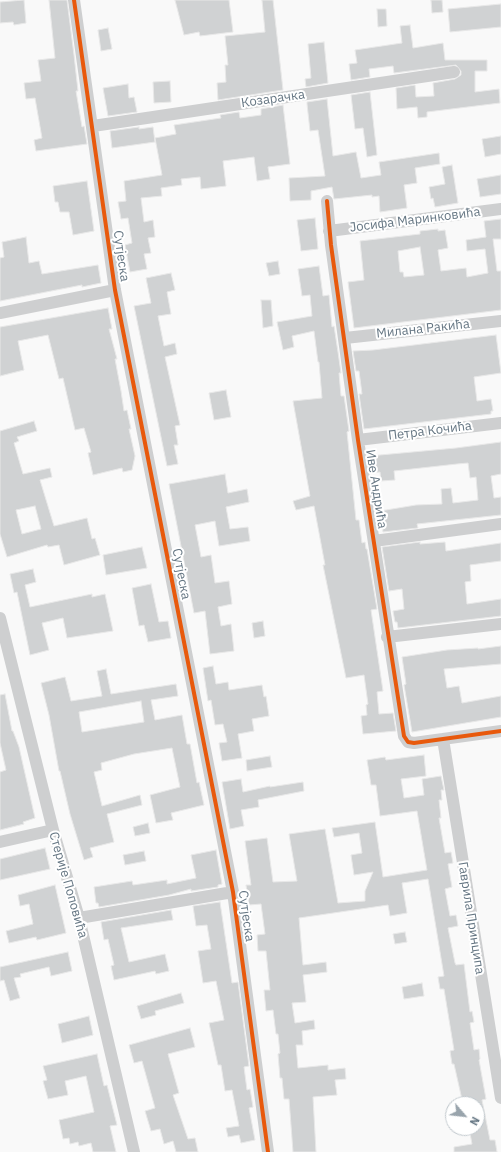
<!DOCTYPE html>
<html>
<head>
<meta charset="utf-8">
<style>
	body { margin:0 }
	#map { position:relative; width:501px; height:1152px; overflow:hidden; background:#f9f9f9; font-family:"IBM Plex Sans",sans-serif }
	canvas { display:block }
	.north { position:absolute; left:445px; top:1096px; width:40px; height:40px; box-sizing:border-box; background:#fff; border:1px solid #c1c8cd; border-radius:50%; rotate:118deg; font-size:11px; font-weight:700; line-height:16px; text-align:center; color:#657683 }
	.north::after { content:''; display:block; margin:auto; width:14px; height:18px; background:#99a4ac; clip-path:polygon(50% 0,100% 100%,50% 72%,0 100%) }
</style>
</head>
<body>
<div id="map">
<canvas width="501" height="1152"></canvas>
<div class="north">N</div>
</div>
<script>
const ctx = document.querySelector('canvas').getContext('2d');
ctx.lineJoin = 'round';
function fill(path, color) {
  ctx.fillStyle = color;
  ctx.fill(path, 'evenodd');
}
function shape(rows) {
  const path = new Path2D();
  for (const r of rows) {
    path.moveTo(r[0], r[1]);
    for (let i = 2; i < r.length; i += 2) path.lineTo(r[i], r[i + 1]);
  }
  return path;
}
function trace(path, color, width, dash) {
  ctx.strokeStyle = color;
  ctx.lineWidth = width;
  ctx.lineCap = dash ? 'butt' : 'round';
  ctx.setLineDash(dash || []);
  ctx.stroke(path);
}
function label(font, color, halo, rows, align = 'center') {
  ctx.font = font + ' "IBM Plex Sans",sans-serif';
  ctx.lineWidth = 4;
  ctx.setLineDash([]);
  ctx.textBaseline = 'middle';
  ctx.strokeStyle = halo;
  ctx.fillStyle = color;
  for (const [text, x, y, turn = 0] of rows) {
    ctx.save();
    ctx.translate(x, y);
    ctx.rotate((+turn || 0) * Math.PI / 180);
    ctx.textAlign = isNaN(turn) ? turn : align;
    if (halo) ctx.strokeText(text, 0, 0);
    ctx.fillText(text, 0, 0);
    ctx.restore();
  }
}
const building = shape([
	[24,0,26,23,14,25,13,22,0,23,0,2,24,0],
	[49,0,67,0,74,55,78,91,76,91,82,127,84,126,87,144,36,151,34,140,42,138,35,98,26,99,24,83,41,81,38,60,55,58,49,0],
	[175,0,229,0,233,32,200,36,199,32,184,35,175,0],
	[262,0,273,0,283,90,218,100,217,83,226,82,225,65,228,65,225,36,265,32,262,0],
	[431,0,442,0,443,12,432,13,431,0],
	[501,4,501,27,450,32,448,9,501,4],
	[377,9,386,9,387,26,378,27,377,9],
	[410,25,413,48,443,43,445,60,487,60,487,71,475,71,475,92,499,89,500,103,427,112,427,117,418,118,417,107,397,109,396,88,415,85,416,97,434,96,433,83,455,79,461,75,461,71,456,65,394,73,393,66,369,69,370,77,351,80,349,64,357,63,355,50,402,43,400,26,410,25],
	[108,28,112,49,101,51,98,30,108,28],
	[324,42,328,83,306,87,305,79,311,78,308,44,324,42],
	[170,81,171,102,154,103,153,82,170,81],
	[128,84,129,98,134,97,137,112,108,116,103,88,128,84],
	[370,92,377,155,367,157,363,128,355,129,351,95,370,92],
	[327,99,333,156,356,152,361,178,381,175,379,162,439,153,440,164,415,168,417,183,404,185,407,208,380,212,379,196,372,197,372,195,334,199,332,187,311,191,311,200,290,201,289,178,325,176,318,130,310,131,307,104,307,102,327,99],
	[283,105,290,164,268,167,270,179,257,181,254,157,223,161,226,186,201,189,200,177,181,179,182,185,161,188,162,196,141,198,144,222,153,220,155,237,148,238,151,253,144,254,147,269,130,272,125,245,132,243,128,218,121,219,118,202,126,201,124,181,162,175,155,138,176,134,174,125,221,118,220,115,239,112,240,118,261,115,261,109,283,105],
	[139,127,139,129,153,127,155,142,112,148,110,131,139,127],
	[501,136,501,154,485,157,482,139,501,136],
	[452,165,458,203,435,207,433,198,431,199,429,187,445,184,442,167,452,165],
	[501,175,501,194,480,197,477,179,501,175],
	[87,181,94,231,73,235,69,212,60,212,58,202,55,202,53,186,87,181],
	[315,218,318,249,301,251,297,220,315,218],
	[501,219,501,239,493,239,497,271,501,271,501,310,354,328,348,282,364,280,360,241,420,234,420,231,438,229,438,231,445,230,448,248,438,250,441,271,466,268,467,277,488,273,485,249,467,251,466,240,486,237,484,221,501,219],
	[420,247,424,275,404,277,403,272,400,272,398,251,420,247],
	[26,237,29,263,39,261,42,274,98,265,101,283,82,287,82,285,0,301,0,258,4,257,2,242,26,237],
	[278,261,280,274,269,276,266,263,278,261],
	[319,266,323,296,329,295,332,327,334,326,338,352,341,373,339,373,341,396,344,396,349,431,347,432,356,520,359,520,362,543,365,542,366,549,367,549,377,609,371,610,383,691,377,692,379,714,393,713,396,731,363,734,361,716,367,715,366,705,368,704,364,675,346,678,323,565,325,565,314,506,296,510,293,501,310,496,293,401,322,398,319,362,318,362,314,331,292,336,294,347,283,350,277,322,312,316,310,295,302,296,298,269,319,266],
	[171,273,175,290,167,292,171,314,158,316,164,346,175,343,177,354,165,357,180,425,175,426,178,445,174,445,178,464,167,466,134,306,151,303,146,278,171,273],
	[261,300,271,300,273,326,263,328,261,300],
	[108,308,112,329,109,329,117,359,115,359,121,391,124,411,127,410,131,429,129,429,135,456,132,470,123,472,122,468,93,475,88,453,91,452,84,428,75,430,63,378,59,379,48,335,18,341,24,370,0,376,0,327,108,308],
	[496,335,501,373,474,377,477,401,491,399,493,411,491,411,491,414,364,429,359,394,362,394,359,371,356,371,353,351,373,350,496,335],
	[226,390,231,417,214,420,209,393,226,390],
	[34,421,37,431,17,437,19,441,14,443,23,474,50,468,52,477,40,480,54,526,87,518,92,539,95,538,100,555,64,565,59,545,48,547,47,545,7,557,0,534,0,431,34,421],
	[35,506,41,529,22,534,16,510,35,506],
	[501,442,501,474,491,476,494,498,501,497,501,515,417,524,418,528,383,532,380,511,416,505,442,504,441,489,451,488,453,503,478,500,476,477,470,478,468,463,457,464,394,471,395,480,381,481,380,472,371,473,369,456,456,448,501,442],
	[225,474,228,493,247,489,249,502,226,507,230,529,248,527,250,541,219,546,215,521,195,525,201,557,211,555,215,583,229,581,232,604,218,607,221,626,231,624,234,651,210,654,205,611,194,613,169,484,225,474],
	[420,542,420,544,445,542,446,551,501,543,501,561,470,565,471,581,465,582,467,604,501,599,501,616,398,628,397,622,395,622,393,611,404,609,402,589,389,591,382,547,420,542],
	[142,547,147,568,106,575,103,555,142,547],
	[33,569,36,582,25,585,30,607,92,594,92,597,105,594,113,631,67,638,63,618,42,623,49,650,30,655,17,592,14,593,10,574,33,569],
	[151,584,159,622,168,621,171,638,148,642,144,625,139,626,132,588,151,584],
	[263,621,265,636,254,638,252,623,263,621],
	[501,646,501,664,444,669,447,688,459,686,462,703,501,696,501,717,412,732,404,685,406,684,402,657,447,650,478,648,478,649,501,646],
	[213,666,216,684,228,682,229,690,262,685,264,697,266,696,269,716,252,719,254,731,238,734,242,758,222,761,219,743,227,742,223,724,215,725,211,700,208,701,203,668,213,666],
	[106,669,111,694,176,684,178,696,151,700,155,720,182,715,187,744,190,744,197,783,199,782,204,805,171,813,173,820,156,823,150,795,180,787,172,748,134,754,101,763,102,770,94,772,102,806,140,795,142,805,107,814,114,842,90,848,93,857,84,860,70,814,60,771,59,771,49,715,41,683,65,677,71,701,102,696,97,671,106,669],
	[141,701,144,722,82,732,79,712,141,701],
	[5,694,12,731,13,731,19,747,35,818,23,822,24,824,0,830,0,772,6,770,0,743,0,695,5,694],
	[424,755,426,776,401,779,404,798,424,795,422,779,441,776,444,790,441,790,442,800,439,800,441,818,439,818,445,853,451,852,453,863,448,864,452,887,445,889,450,916,456,915,458,926,448,928,455,963,456,965,464,964,470,1012,472,1011,474,1022,470,1023,474,1050,479,1049,480,1059,479,1060,486,1099,482,1100,490,1140,495,1140,497,1152,454,1152,454,1147,472,1144,469,1128,477,1128,477,1104,463,1104,454,1064,452,1064,450,1051,454,1050,444,989,440,989,438,977,444,976,428,879,402,883,407,913,390,916,388,905,299,918,303,965,326,962,327,972,303,975,306,1002,292,1003,295,1023,314,1020,315,1029,302,1031,303,1045,296,1045,298,1068,328,1065,328,1070,345,1068,346,1079,335,1080,337,1095,313,1097,316,1152,293,1152,289,1099,284,1099,282,1078,280,1078,278,1054,280,1053,278,1034,276,1034,273,1010,266,1011,264,990,270,990,266,951,258,951,257,935,265,934,261,904,249,905,246,885,251,885,245,841,267,838,273,882,297,881,289,834,325,829,338,903,365,901,365,891,373,872,354,875,351,855,362,853,359,833,334,837,332,828,375,822,383,877,427,870,417,811,380,816,376,785,371,785,367,760,385,757,386,760,424,755],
	[270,756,272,767,247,771,246,760,270,756],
	[241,779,243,792,270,786,270,787,303,782,304,791,258,800,259,807,241,810,244,826,230,829,222,782,241,779],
	[148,823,150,833,135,836,133,827,148,823],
	[45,848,50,869,0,880,0,859,45,848],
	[216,850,222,884,218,885,218,887,191,891,191,889,169,895,99,907,98,903,96,903,94,887,132,881,133,885,167,880,167,884,196,878,191,855,216,850],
	[144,851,146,861,125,865,123,855,144,851],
	[55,885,66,933,37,940,36,937,9,943,6,931,33,924,29,904,20,906,18,895,55,885],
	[220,902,232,983,238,982,249,1066,244,1067,247,1090,250,1089,253,1107,249,1108,255,1140,241,1143,239,1135,228,1137,226,1128,239,1126,232,1090,225,1091,221,1065,218,1065,209,1023,224,1020,216,981,203,983,198,951,211,949,207,925,196,926,193,906,220,902],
	[171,910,173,920,121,928,129,962,165,954,169,971,156,974,155,971,114,980,111,966,114,965,108,939,104,940,101,922,171,910],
	[405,932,407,942,395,944,393,934,405,932],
	[68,952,72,971,51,976,49,967,20,974,21,977,14,978,20,998,10,1001,4,980,0,981,0,967,68,952],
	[422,983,424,996,404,999,402,987,422,983],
	[181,993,184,1003,155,1011,156,1015,141,1019,137,1006,181,993],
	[89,1016,93,1035,62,1043,58,1024,89,1016],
	[190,1028,195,1047,168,1054,179,1093,173,1095,188,1139,195,1138,198,1152,176,1152,173,1141,164,1144,160,1129,151,1131,145,1111,155,1108,142,1061,134,1063,129,1045,190,1028],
	[97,1054,104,1086,107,1085,117,1125,110,1126,116,1152,93,1152,91,1143,79,1146,78,1142,70,1144,69,1138,63,1139,59,1120,94,1112,86,1076,65,1081,68,1095,48,1099,43,1081,47,1080,43,1066,97,1054]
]);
fill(building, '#d0d2d3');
trace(building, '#e8e8e8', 1);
trace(shape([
	[74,0,115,290,233,892,268,1152],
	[93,126,454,72],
	[327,201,331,245,358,440,404,736,408,742,414,743,501,731],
	[329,231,501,209],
	[0,313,115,290],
	[345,338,501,321],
	[358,440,501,423],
	[374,541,501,524],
	[0,618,53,830,79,918,134,1152],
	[387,637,501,624],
	[443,739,501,1098],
	[0,842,53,830],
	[79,918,233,892]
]), '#cecfd0', 12);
trace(shape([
	[74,0,115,290,233,892,268,1152],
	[327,201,331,245,358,440,404,736,408,742,414,743,501,731]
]), '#e8590c', 4);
label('13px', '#657683', '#fff', [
	["Козарачка",273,99,-8],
	["Јосифа Маринковића",415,220,-7],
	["Сутјеска",121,256,82],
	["Милана Ракића",423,329,-6],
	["Петра Кочића",430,431,-7],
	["Иве Андрића",376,489,81],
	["Сутјеска",181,574,79],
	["Стерије Поповића",68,885,74],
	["Сутјеска",246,916,82],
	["Гаврила Принципа",471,918,81]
]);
</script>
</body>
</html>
